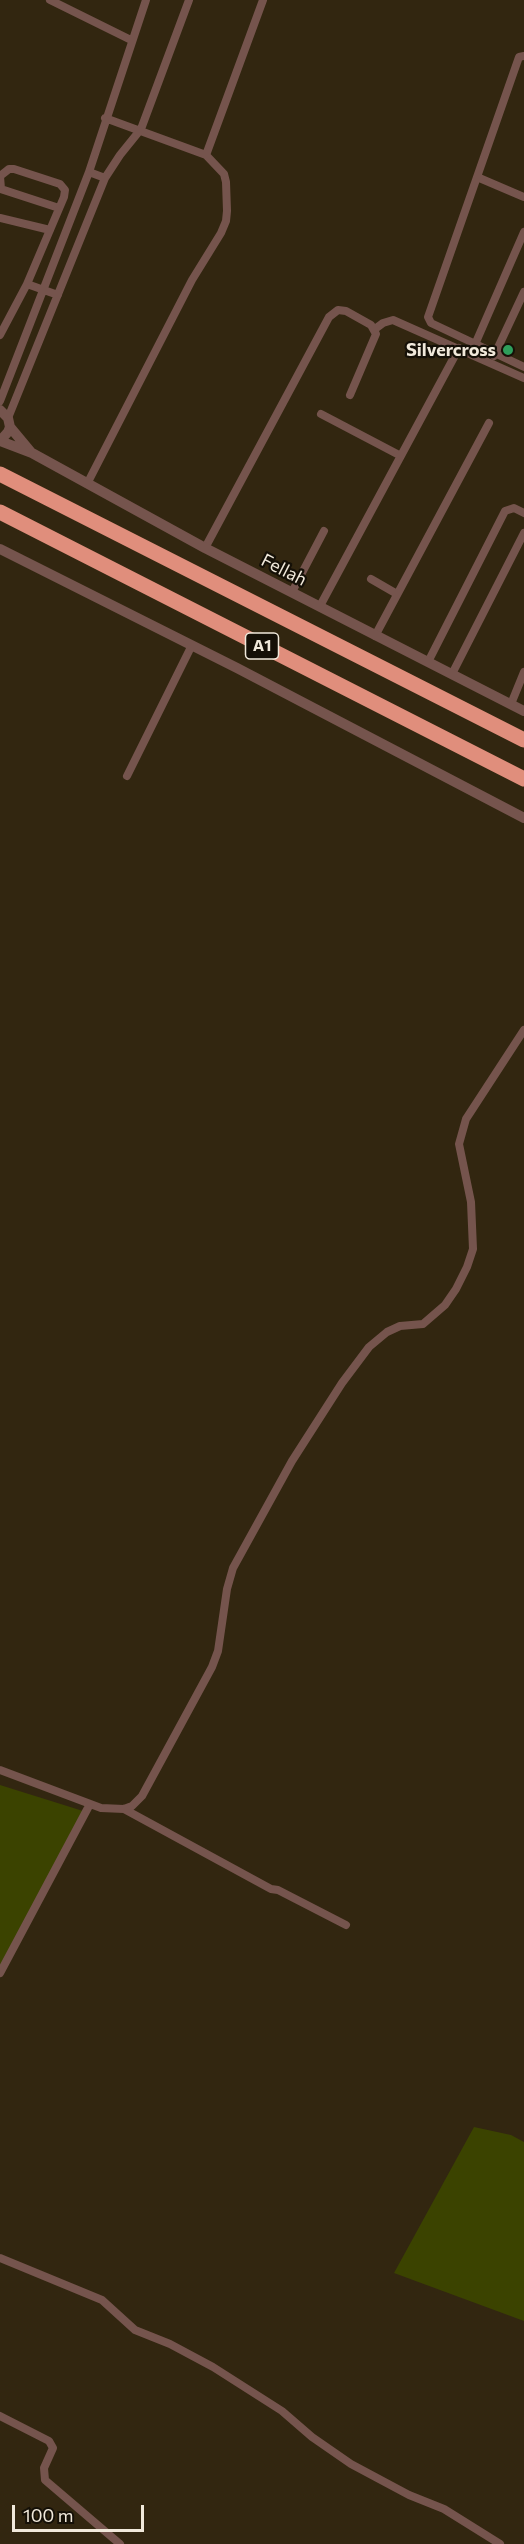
<!DOCTYPE html>
<html>
<head>
<meta charset="utf-8">
<style>
	body { margin:0 }
	#map { position:relative; width:524px; height:2544px; overflow:hidden; background:#322610; font-family:Commissioner,sans-serif }
	canvas { display:block }
	.scale { position:absolute; left:12px; top:2505px; width:132px; height:27px; box-sizing:border-box; border:3px solid #f1e9db; border-top:0; padding-left:8px; font-size:18px; line-height:21px; white-space:nowrap; color:#f1e9db; -webkit-text-stroke:4px #151007; paint-order:stroke }
</style>
</head>
<body>
<div id="map">
<canvas width="524" height="2544"></canvas>
<div class="scale">100 m</div>
</div>
<script>
const ctx = document.querySelector('canvas').getContext('2d');
ctx.lineJoin = 'round';
function fill(path, color) {
  ctx.fillStyle = color;
  ctx.fill(path, 'evenodd');
}
function shape(rows) {
  const path = new Path2D();
  for (const r of rows) {
    path.moveTo(r[0], r[1]);
    for (let i = 2; i < r.length; i += 2) path.lineTo(r[i], r[i + 1]);
  }
  return path;
}
function trace(path, color, width, dash) {
  ctx.strokeStyle = color;
  ctx.lineWidth = width;
  ctx.lineCap = dash ? 'butt' : 'round';
  ctx.setLineDash(dash || []);
  ctx.stroke(path);
}
function label(font, color, halo, rows, align = 'center') {
  ctx.font = font + ' Commissioner,sans-serif';
  ctx.lineWidth = 4.5;
  ctx.setLineDash([]);
  ctx.textBaseline = 'middle';
  ctx.strokeStyle = halo;
  ctx.fillStyle = color;
  for (const [text, x, y, turn = 0] of rows) {
    ctx.save();
    ctx.translate(x, y);
    ctx.rotate((+turn || 0) * Math.PI / 180);
    ctx.textAlign = isNaN(turn) ? turn : align;
    if (halo) ctx.strokeText(text, 0, 0);
    ctx.fillText(text, 0, 0);
    ctx.restore();
  }
}
fill(shape([
	[0,1785,83,1811,0,1968],
	[474,2127,511,2135,524,2142,524,2321,394,2273]
]), '#3b4300');
trace(shape([
	[50,0,131,40],
	[206,155,263,0],
	[89,172,105,178,120,155,141,129,189,0],
	[0,176,9,169,14,169,60,184,65,190,64,197,27,284],
	[0,176,1,189,59,208],
	[477,177,519,57,524,56],
	[524,197,477,177,428,317,431,323,524,367],
	[0,218,50,230],
	[375,329,383,323,393,320,524,378],
	[0,335,27,284,58,295],
	[473,349,524,232],
	[494,356,524,292],
	[0,401,89,172,146,0],
	[321,414,401,456],
	[8,418,105,178],
	[87,484,192,280,221,233,226,221,227,211,226,182,224,174,206,155,105,118],
	[205,548,329,317,338,310,346,311,371,325,376,334,350,395],
	[371,579,397,594],
	[292,592,324,531],
	[320,606,459,348],
	[375,636,489,423],
	[428,662,505,511,514,508,524,513],
	[452,674,524,533],
	[511,704,524,672],
	[127,776,192,645],
	[0,1770,101,1808,124,1809,132,1806,142,1796,212,1667,218,1651,227,1589,233,1568,292,1461,342,1383,369,1347,387,1332,400,1326,423,1324,445,1305,456,1289,467,1267,473,1249,471,1202,459,1144,466,1119,524,1030],
	[124,1809,271,1889,278,1890,346,1925],
	[0,1973,90,1804],
	[0,2258,102,2300,135,2330,170,2344,213,2367,282,2411,312,2437,351,2464,409,2495,444,2509,500,2544],
	[0,2416,49,2441,53,2448,44,2468,45,2480,120,2544]
]), '#75544d', 8);
trace(shape([
	[0,410,8,418,10,427,8,432,0,441],
	[10,427,30,451],
	[0,441,32,453,205,548,524,711],
	[0,549,237,668,524,818]
]), '#75544d', 10);
trace(shape([
	[0,474,524,740],
	[0,512,524,779]
]), '#e08e7c', 15);
for (const [x, y, r, color] of [
	[508,350,6,"#2e9e5b"]
]) {
  const dot = new Path2D();
  dot.arc(x, y, r, 0, 2 * Math.PI);
  ctx.fillStyle = color;
  ctx.fill(dot);
  trace(dot, '#151007', 2);
}
for (const [x, y, w] of [
	[262,646,33]
]) {
  const box = new Path2D();
  box.roundRect(x - w / 2, y - 13, w, 26, 4.5);
  ctx.fillStyle = '#151007';
  ctx.fill(box);
  trace(box, '#f1e9db', 1.5);
}
label('bold 16px', '#f1e9db', null, [
	["A1",262,646]
]);
label('bold 18px', '#f1e9db', '#151007', [
	["Silvercross",496,350]
], 'right');
label('18px', '#f1e9db', '#151007', [
	["Fellah",284,570,27]
]);
</script>
</body>
</html>
